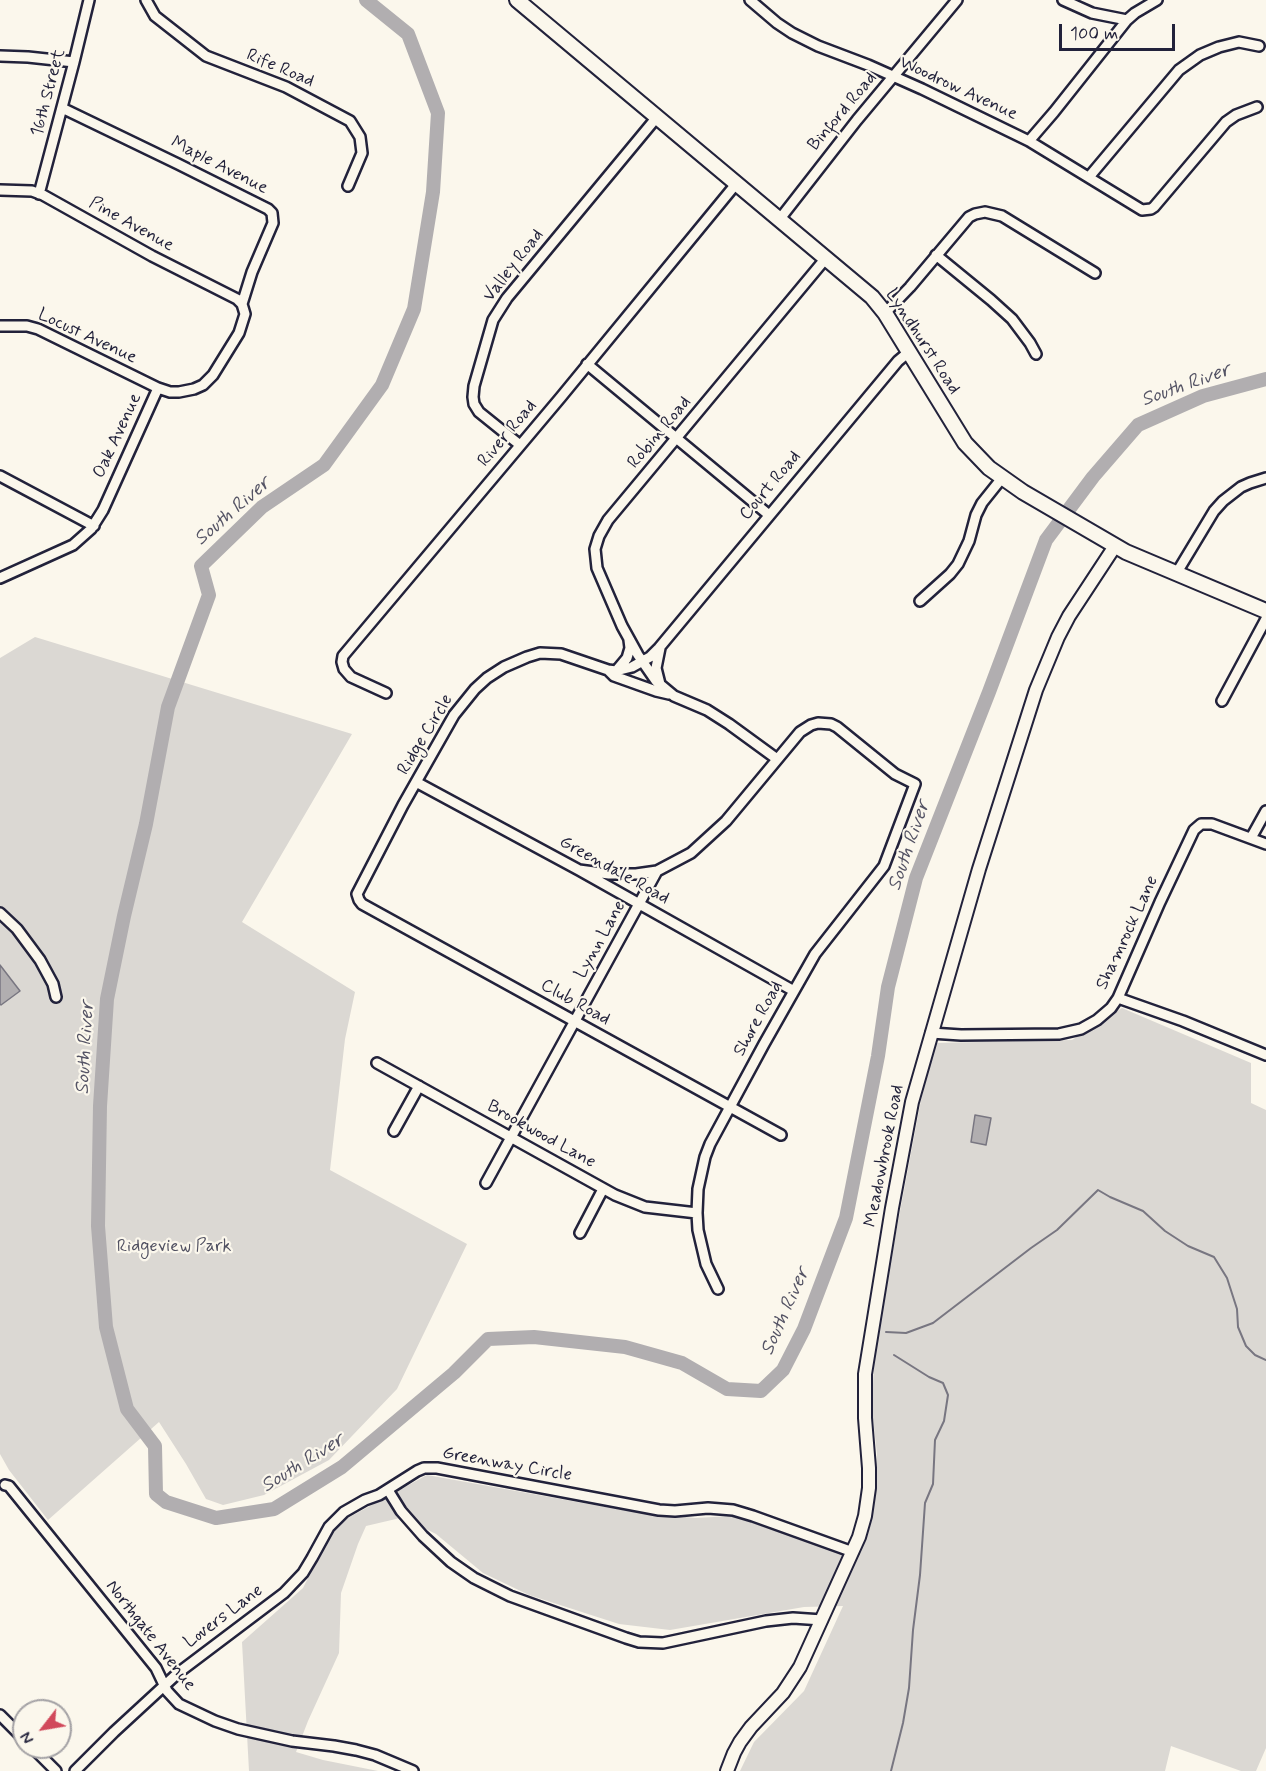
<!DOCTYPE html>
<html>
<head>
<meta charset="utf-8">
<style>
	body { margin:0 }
	#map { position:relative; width:1266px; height:1771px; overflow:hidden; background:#fbf7ec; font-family:Mynerve,sans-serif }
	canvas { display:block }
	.north { position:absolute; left:12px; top:1699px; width:60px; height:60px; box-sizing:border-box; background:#fbf7ec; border:2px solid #a4a2a5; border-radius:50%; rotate:239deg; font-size:16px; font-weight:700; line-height:24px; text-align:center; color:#22223b }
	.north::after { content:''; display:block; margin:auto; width:21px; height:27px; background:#d1495b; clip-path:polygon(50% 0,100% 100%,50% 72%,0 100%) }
	.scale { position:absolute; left:1059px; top:24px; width:116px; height:27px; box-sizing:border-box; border:3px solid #22223b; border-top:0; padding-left:8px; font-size:18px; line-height:21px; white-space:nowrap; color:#22223b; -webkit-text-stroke:4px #fbf7ec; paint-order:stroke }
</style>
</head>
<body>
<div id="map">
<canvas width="1266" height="1771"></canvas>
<div class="north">N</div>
<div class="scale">100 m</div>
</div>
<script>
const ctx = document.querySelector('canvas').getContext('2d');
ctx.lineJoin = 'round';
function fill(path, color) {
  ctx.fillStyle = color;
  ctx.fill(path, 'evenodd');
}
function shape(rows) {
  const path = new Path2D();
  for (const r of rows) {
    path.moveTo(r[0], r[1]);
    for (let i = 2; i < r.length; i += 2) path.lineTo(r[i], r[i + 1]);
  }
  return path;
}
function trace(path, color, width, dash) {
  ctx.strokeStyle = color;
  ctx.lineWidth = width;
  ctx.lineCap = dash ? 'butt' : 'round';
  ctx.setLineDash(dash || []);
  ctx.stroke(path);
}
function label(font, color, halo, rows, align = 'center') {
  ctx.font = font + ' Mynerve,sans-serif';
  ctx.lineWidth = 4.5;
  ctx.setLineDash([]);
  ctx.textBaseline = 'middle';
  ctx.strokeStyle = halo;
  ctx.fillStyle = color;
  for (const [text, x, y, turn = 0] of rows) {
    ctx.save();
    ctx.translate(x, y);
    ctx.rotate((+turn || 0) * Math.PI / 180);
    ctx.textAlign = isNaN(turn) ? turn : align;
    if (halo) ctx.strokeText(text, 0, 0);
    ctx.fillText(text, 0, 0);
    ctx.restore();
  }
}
fill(shape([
	[35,637,352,734,242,922,355,992,345,1039,330,1170,467,1244,397,1389,329,1460,264,1495,223,1505,206,1499,186,1464,159,1422,48,1520,9,1470,0,1454,0,658],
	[1122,1008,1251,1063,1251,1103,1266,1110,1266,1748,1256,1771,1241,1771,1171,1746,1165,1771,740,1771,754,1742,804,1691,843,1606,804,1607,670,1630,619,1624,529,1595,483,1573,436,1534,420,1526,413,1515,366,1526,358,1544,341,1593,339,1653,308,1721,296,1752,323,1760,378,1771,249,1771,242,1642,303,1588,328,1538,346,1519,427,1475,622,1510,695,1518,732,1516,841,1553,861,1551,870,1527,877,1454,872,1410,874,1359,885,1291,920,1105,934,1043,1072,1040]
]), '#dbd8d3');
const water = shape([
	[0,965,20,991,1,1005,0,1004,0,965],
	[975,1115,991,1118,986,1145,971,1142,975,1115]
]);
fill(water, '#b1aeb0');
trace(water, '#787681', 1.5);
trace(shape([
	[886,1332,906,1333,933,1323,1031,1248,1057,1230,1098,1190,1110,1197,1143,1211,1165,1231,1188,1246,1214,1257,1227,1278,1237,1309,1238,1327,1246,1346,1255,1355,1266,1360],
	[891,1771,903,1723,909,1688,913,1630,920,1575,925,1503,933,1484,935,1440,944,1421,948,1395,943,1383,929,1377,894,1355]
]), '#787681', 2);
trace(shape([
	[366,0,408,34,438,113,433,192,414,309,382,385,324,465,262,507,201,566,209,595,168,707,146,824,124,916,107,999,100,1106,98,1226,106,1327,127,1409,155,1446,156,1494,166,1502,216,1518,274,1509,342,1467,454,1373,488,1339,534,1337,625,1347,682,1363,727,1389,761,1391,783,1370,804,1329,846,1218,878,1056,888,987,916,878,989,692,1046,540,1093,477,1138,425,1203,396,1266,379]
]), '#b1aeb0', 14);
const minor = shape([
	[146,0,155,16,206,56,286,87,350,121,360,137,362,153,348,186],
	[750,0,777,23,792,33,818,46,868,65,922,89,1029,141,1142,210,1151,209,1154,207,1226,122,1236,115,1257,107],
	[1063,0,1092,13,1127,20,1135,13,1157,0],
	[0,56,28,57,74,62],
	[62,108,178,164,268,209,272,213,273,223,252,272,242,304],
	[1029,141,1054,112,1127,20],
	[1089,177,1179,70,1200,55,1219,47,1239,42,1259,46],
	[0,190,32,191,43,195,152,256,237,299,242,304],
	[39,194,74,62,89,0],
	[779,220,857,120,957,0],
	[936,255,991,300,1012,319,1030,343,1036,354],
	[885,313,910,287,969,217,975,214,985,212,1002,216,1095,273],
	[0,326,27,326,38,329,158,388,170,392,179,392,194,389,203,385,213,375,239,333,245,314,242,304],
	[587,364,769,515],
	[520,445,479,412,474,404,473,397,474,386,493,320,507,298,657,117],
	[0,476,94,526],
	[1176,574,1214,511,1223,501,1241,487,1250,483,1266,478],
	[0,578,73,545,91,529,103,510,158,388],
	[920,601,950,574,958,564,969,541,976,515,982,503,1002,478],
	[660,648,656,668,660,684],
	[608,670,614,676,656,691,669,694],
	[617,670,627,658,630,648,629,640],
	[386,693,351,677,344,669,342,662,343,656,561,397,736,184],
	[1222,701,1266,619],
	[777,759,729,724,707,710,674,696,656,681,638,655,622,626,597,568,595,549,599,536,608,520,826,258],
	[416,782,579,870,794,991],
	[1251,838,1266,811],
	[579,870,609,874,636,874,657,871,691,853,726,821,800,732,811,725,818,723,831,724,837,727,895,774,915,784,884,866,815,954,764,1044,710,1144,705,1157,698,1189,697,1213,698,1230,706,1264,718,1289],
	[0,913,17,929,40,960,53,984,56,997],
	[1118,998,1183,1021,1266,1055],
	[931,1033,961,1035,1059,1034,1081,1029,1097,1020,1111,1008,1118,998,1160,902,1194,830,1201,824,1212,824,1266,844],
	[377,1063,615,1195,645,1207,697,1213],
	[394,1131,419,1086],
	[781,1135,362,904,359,900,357,894,403,805,454,715,475,689,487,678,504,667,527,657,540,653,561,654,608,670,616,671,632,667,650,657,659,648,898,361,910,351],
	[486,1183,657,871],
	[580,1233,603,1189],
	[5,1485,9,1486,156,1668,167,1691,179,1704,215,1721,238,1729,292,1741,334,1746,356,1750,375,1755,413,1771],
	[388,1490,401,1511,423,1536,451,1562,474,1578,510,1596,626,1638,639,1642,663,1643,766,1621,793,1618,822,1620],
	[0,1715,24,1739],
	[32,1747,56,1771],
	[75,1771,114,1732,178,1673,284,1593,303,1573,312,1558,329,1527,344,1512,365,1500,379,1495,417,1471,424,1468,437,1468,659,1510,675,1511,708,1508,733,1510,753,1516,853,1552]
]);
const tertiary = shape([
	[727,1771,734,1753,740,1742,751,1727,783,1693,800,1667,859,1537,865,1516,869,1488,869,1468,865,1418,865,1374,892,1208,912,1102,979,869,1036,690,1058,637,1069,616,1115,546]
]);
const secondary = shape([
	[517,0,872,297,885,313,965,443,989,468,1023,492,1126,552,1266,611]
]);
trace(minor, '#22223b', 14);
trace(tertiary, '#22223b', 16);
trace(secondary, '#22223b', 18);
trace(minor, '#fbf7ec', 9);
trace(tertiary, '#fbf7ec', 12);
trace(secondary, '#fbf7ec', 14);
label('18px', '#22223b', '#fbf7ec', [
	["Rife Road",280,69,23],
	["Woodrow Avenue",958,89,25],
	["16th Street",49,93,-75],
	["Binford Road",843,112,-50],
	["Maple Avenue",219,166,27],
	["Pine Avenue",131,225,29],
	["Valley Road",514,266,-52],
	["Locust Avenue",87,337,25],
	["Lyndhurst Road",922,342,57],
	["Robin Road",660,433,-50],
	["River Road",508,434,-50],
	["Oak Avenue",118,436,-65],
	["Court Road",771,486,-50],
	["Ridge Circle",426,735,-59],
	["Greendale Road",614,871,29],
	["Shamrock Lane",1128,933,-65],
	["Lynn Lane",601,940,-61],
	["Club Road",575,1003,29],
	["Shore Road",759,1019,-61],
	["Brookwood Lane",541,1135,29],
	["Meadowbrook Road",885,1156,-79],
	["Greenway Circle",507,1465,10],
	["Lovers Lane",224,1617,-37],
	["Northgate Avenue",150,1636,52]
]);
label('18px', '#505061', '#fbf7ec', [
	["Ridgeview Park",174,1247]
]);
label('italic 20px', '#545364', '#fbf7ec', [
	["South River",1186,386,-20],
	["South River",233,512,-41],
	["South River",910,846,-71],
	["South River",86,1048,-87],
	["South River",786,1312,-66],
	["South River",303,1464,-32]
]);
</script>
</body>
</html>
